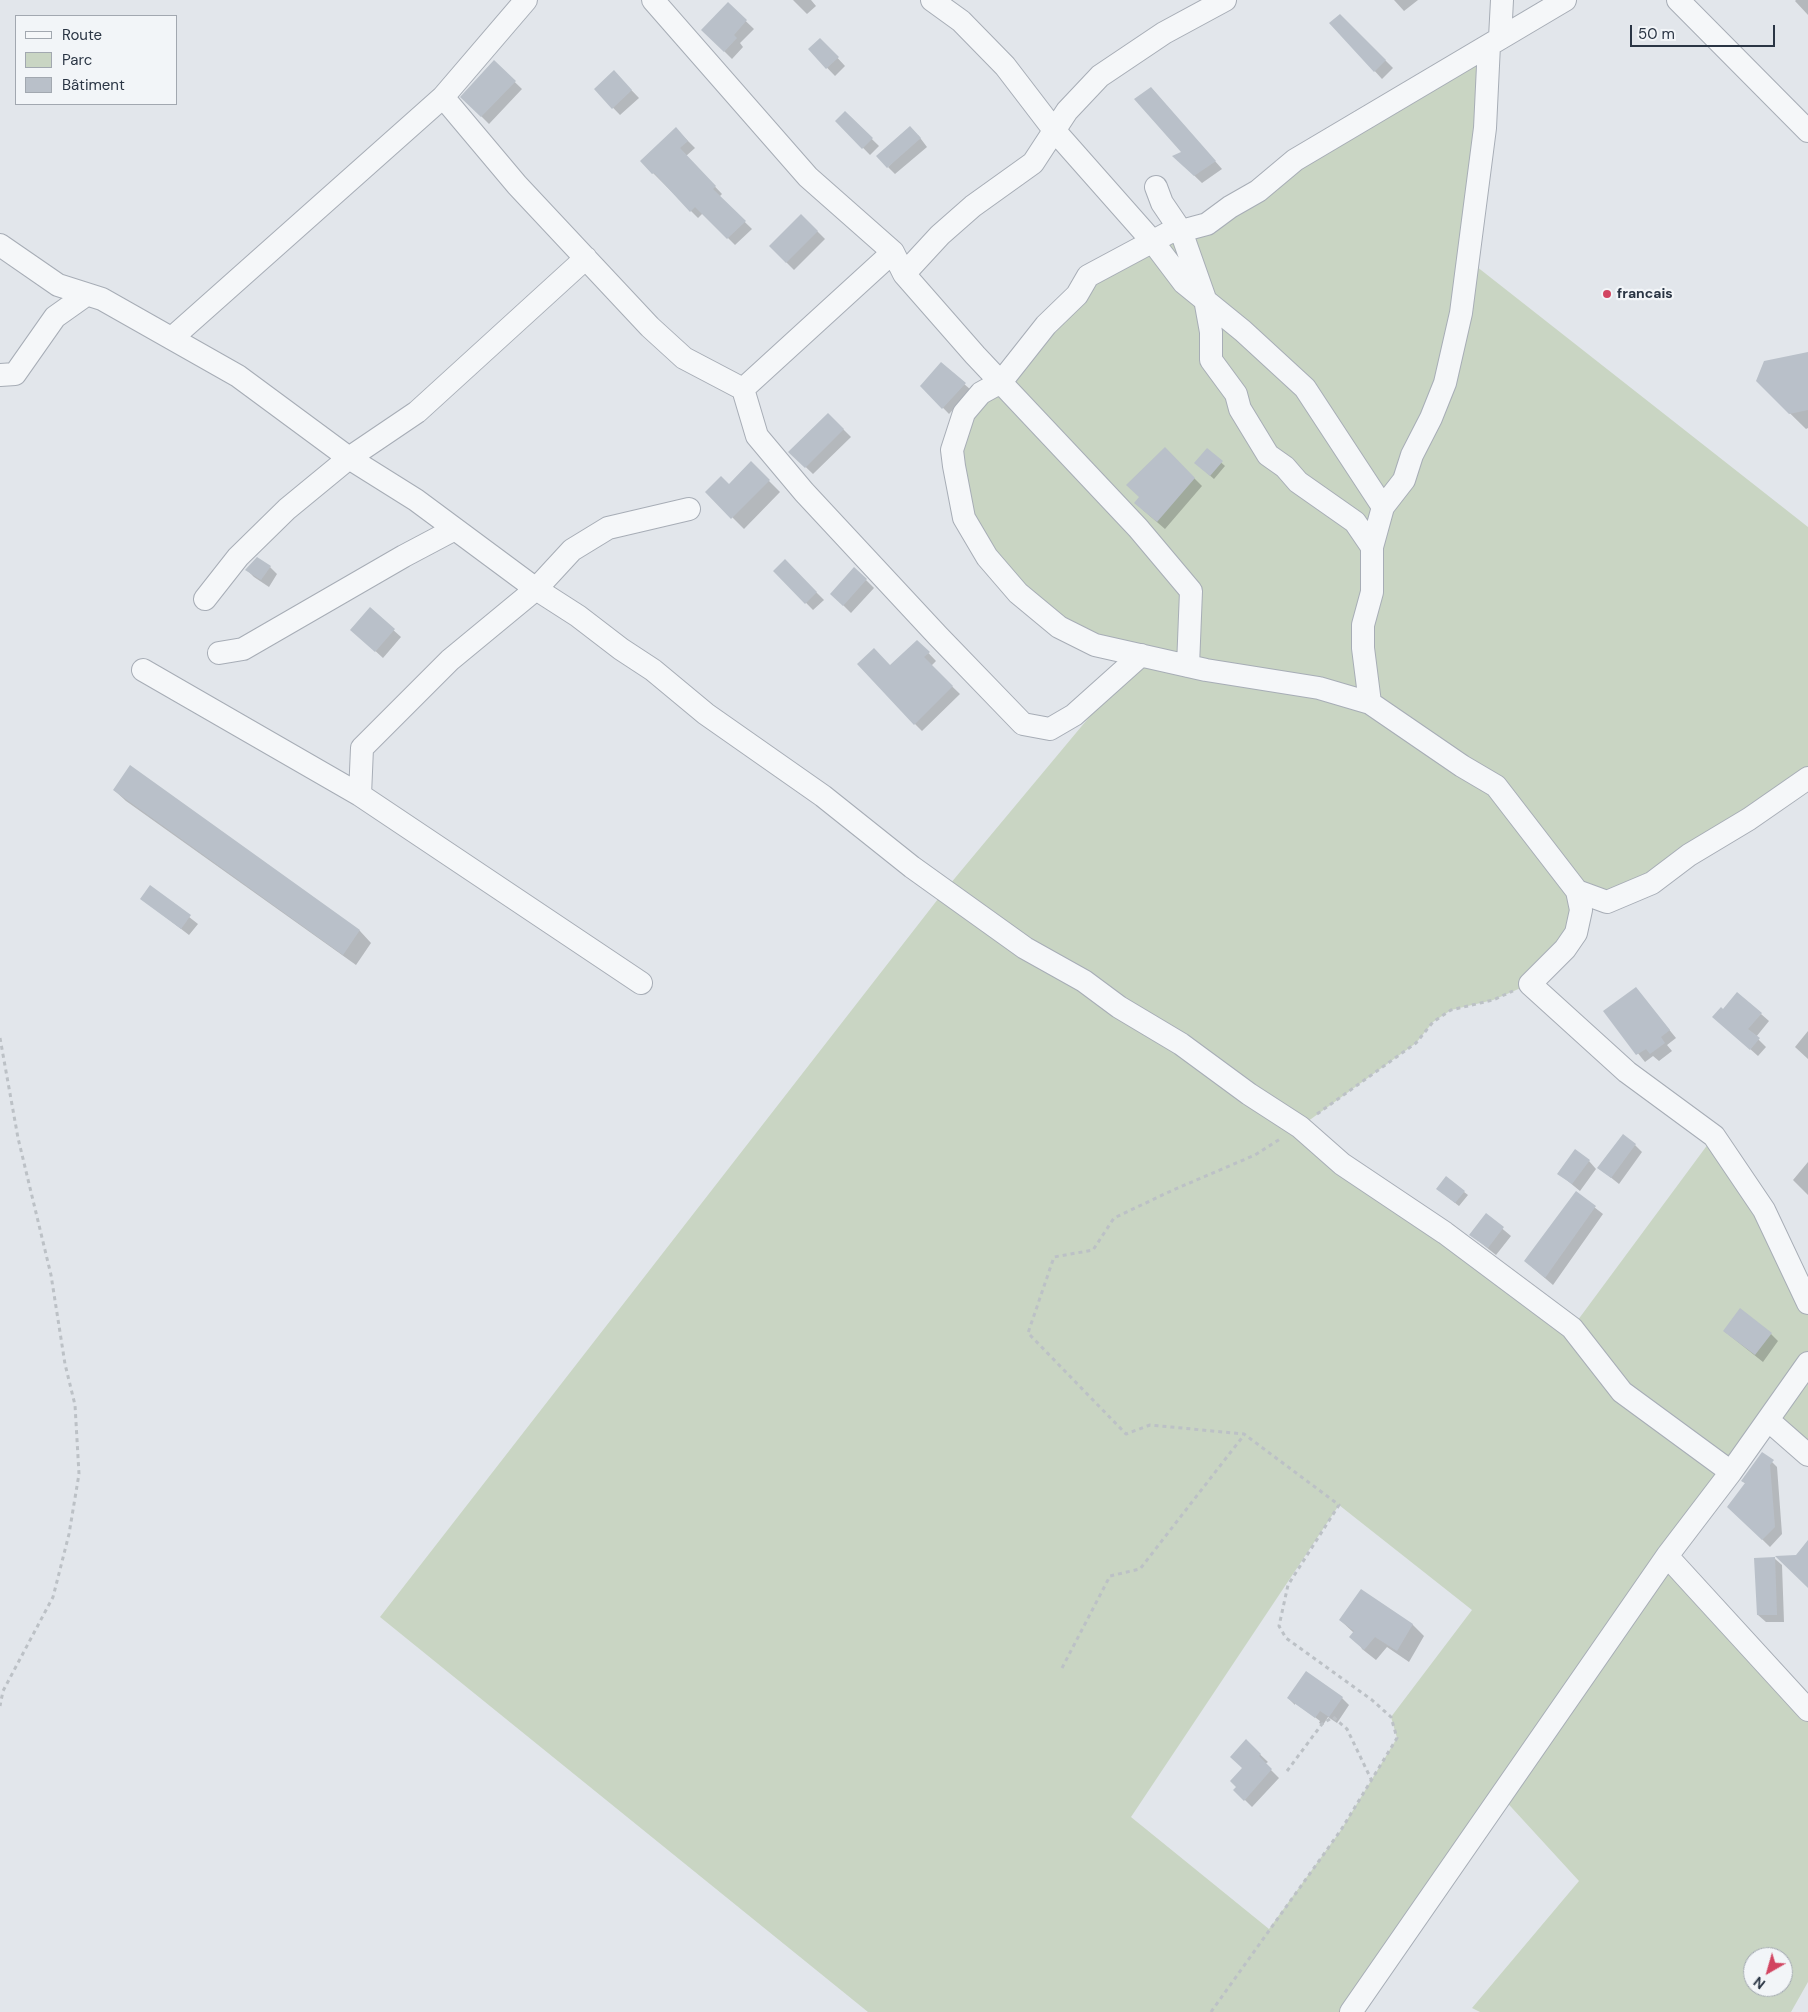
<!DOCTYPE html>
<html>
<head>
<meta charset="utf-8">
<style>
	body { margin:0 }
	#map { position:relative; width:1808px; height:2012px; overflow:hidden; background:#e2e6eb; font-family:"DM Sans",sans-serif }
	canvas { display:block }
	.legend { position:absolute; left:15px; top:15px; width:162px; height:90px; box-sizing:border-box; background:#f2f5f8; border:1px solid #a2a8b0; margin:0; padding:6px 9px; list-style:none; font-size:15px; color:#2a3544 }
	.legend li { display:flex; align-items:center; gap:10px; height:25px }
	.legend b { width:25px; border:1px solid #a2a8b0 }
	.north { position:absolute; left:1743px; top:1947px; width:50px; height:50px; box-sizing:border-box; background:#f2f5f8; border:1px solid #a2a8b0; border-radius:50%; rotate:218deg; font-size:14px; font-weight:700; line-height:20px; text-align:center; color:#2a3544 }
	.north::after { content:''; display:block; margin:auto; width:18px; height:22px; background:#d24561; clip-path:polygon(50% 0,100% 100%,50% 72%,0 100%) }
	.scale { position:absolute; left:1630px; top:25px; width:145px; height:22px; box-sizing:border-box; border:2px solid #2a3544; border-top:0; padding-left:6px; font-size:15px; line-height:18px; white-space:nowrap; color:#2a3544; -webkit-text-stroke:4px #f2f5f8; paint-order:stroke }
</style>
</head>
<body>
<div id="map">
<canvas width="1808" height="2012"></canvas>
<ul class="legend">
<li><b style="height:6px;background:#f5f7f9"></b>Route</li>
<li><b style="height:14px;background:#c9d5c3"></b>Parc</li>
<li><b style="height:14px;background:#b9c0c9"></b>Bâtiment</li>
</ul>
<div class="north">N</div>
<div class="scale">50 m</div>
</div>
<script>
const ctx = document.querySelector('canvas').getContext('2d');
ctx.lineJoin = 'round';
function fill(path, color) {
  ctx.fillStyle = color;
  ctx.fill(path, 'evenodd');
}
function shape(rows) {
  const path = new Path2D();
  for (const r of rows) {
    path.moveTo(r[0], r[1]);
    for (let i = 2; i < r.length; i += 2) path.lineTo(r[i], r[i + 1]);
  }
  return path;
}
function trace(path, color, width, dash) {
  ctx.strokeStyle = color;
  ctx.lineWidth = width;
  ctx.lineCap = dash ? 'butt' : 'round';
  ctx.setLineDash(dash || []);
  ctx.stroke(path);
}
function label(font, color, halo, rows, align = 'center') {
  ctx.font = font + ' "DM Sans",sans-serif';
  ctx.lineWidth = 4.5;
  ctx.setLineDash([]);
  ctx.textBaseline = 'middle';
  ctx.strokeStyle = halo;
  ctx.fillStyle = color;
  for (const [text, x, y, turn = 0] of rows) {
    ctx.save();
    ctx.translate(x, y);
    ctx.rotate((+turn || 0) * Math.PI / 180);
    ctx.textAlign = isNaN(turn) ? turn : align;
    if (halo) ctx.strokeText(text, 0, 0);
    ctx.fillText(text, 0, 0);
    ctx.restore();
  }
}
fill(shape([
	[1489,45,1467,259,1808,527,1808,775,1607,902,1577,891,1576,933,1530,984,1493,1000,1451,1010,1433,1022,1416,1043,1300,1127,1572,1328,1714,1136,1808,1303,1808,1455,1769,1420,1669,1558,1808,1710,1808,1982,1791,2012,1480,2012,1472,2008,1579,1881,1501,1796,1346,2012,868,2012,380,1617,945,890,1141,655,1070,632,987,557,954,466,964,413,1088,276,1207,224],
	[1339,1505,1472,1610,1391,1717,1397,1738,1341,1830,1269,1929,1131,1817],
	[1753,1957,1783,1957,1783,1987,1753,1987]
]), '#c9d5c3');
fill(shape([
	[793,0,811,0,816,6,807,14],
	[1394,0,1418,0,1404,11],
	[1796,0,1808,0,1808,15,1795,1],
	[728,4,754,29,740,43,743,47,732,59,703,30],
	[1340,15,1393,68,1382,79,1331,23],
	[820,39,845,66,835,76,809,49],
	[494,62,522,89,489,124,462,97],
	[614,72,639,98,620,115,595,89],
	[1158,96,1222,169,1202,183,1181,163,1183,152],
	[845,113,879,146,870,155,837,121],
	[676,129,695,148,686,156,722,194,719,197,752,229,735,245,703,213,698,218,641,161],
	[918,135,927,147,895,174,888,167],
	[801,215,825,239,794,270,770,246],
	[1808,353,1808,428,1806,429,1757,381],
	[941,364,971,390,949,414,922,386],
	[828,414,851,437,813,474,790,452],
	[1165,449,1202,486,1165,529,1143,510,1140,497],
	[1207,450,1225,466,1214,479,1199,466],
	[751,463,780,492,744,529,707,492,729,486],
	[785,561,824,600,813,610,775,571],
	[270,567,277,574,269,587,254,577,247,570],
	[855,569,874,588,851,613,839,601],
	[370,609,401,637,383,658,359,636],
	[917,641,936,661,931,666,960,694,922,731,915,724,890,667],
	[130,767,360,931,371,943,356,965,126,801,114,790],
	[151,887,198,924,189,935,142,899],
	[1636,989,1676,1038,1667,1045,1672,1051,1659,1061,1653,1056,1645,1062,1604,1011],
	[1761,1014,1769,1021,1756,1037,1766,1047,1758,1056,1722,1024],
	[1808,1031,1808,1059,1795,1047],
	[1635,1145,1642,1152,1619,1184,1599,1168],
	[1589,1161,1596,1169,1580,1191,1558,1173],
	[1808,1162,1808,1195,1793,1180],
	[1446,1178,1468,1195,1459,1206,1441,1192],
	[1576,1193,1603,1214,1553,1285,1525,1261],
	[1486,1215,1511,1236,1496,1255,1471,1235],
	[1724,1331,1771,1334,1778,1341,1763,1362],
	[1769,1459,1777,1467,1782,1534,1770,1547,1728,1506,1746,1484,1742,1481],
	[1774,1558,1782,1565,1784,1622,1766,1622,1758,1615],
	[1340,1620,1412,1624,1424,1636,1409,1662,1387,1647,1376,1660,1362,1649,1354,1633],
	[1288,1698,1342,1698,1349,1705,1337,1723,1328,1717,1323,1725,1319,1723,1320,1721,1295,1702,1295,1705],
	[1246,1741,1268,1762,1265,1764,1279,1778,1252,1807,1235,1790,1243,1769]
]), '#0003');
fill(shape([
	[728,2,747,20,734,35,737,38,724,52,701,30],
	[1340,14,1386,60,1374,72,1329,23],
	[820,38,839,57,826,69,808,49],
	[494,60,516,81,481,117,460,97],
	[614,70,632,90,612,109,594,89],
	[1151,87,1216,161,1194,176,1172,156,1181,152,1134,99],
	[845,111,873,138,862,149,835,121],
	[910,126,921,138,887,168,876,156],
	[676,127,688,141,680,148,716,186,713,189,746,221,727,239,695,207,690,212,654,173,652,174,640,161],
	[801,214,818,231,786,263,769,246],
	[1808,352,1808,410,1789,414,1756,381,1764,361],
	[941,362,966,383,942,409,920,386],
	[828,413,844,429,805,468,788,452],
	[1165,447,1195,478,1157,522,1134,503,1139,497,1126,485],
	[1207,448,1223,461,1210,476,1194,463],
	[751,461,770,480,731,519,705,492,721,476,729,484],
	[257,557,271,566,261,580,245,570],
	[785,559,817,592,805,604,773,571],
	[854,567,867,579,843,606,830,594],
	[370,607,395,629,375,652,350,630],
	[917,640,930,652,924,657,953,686,914,725,857,664,874,648,890,665],
	[130,765,360,930,343,955,113,790],
	[150,885,191,915,181,929,140,899],
	[1636,987,1670,1030,1661,1037,1665,1043,1650,1054,1646,1049,1636,1055,1603,1011],
	[1737,992,1762,1013,1748,1029,1760,1038,1750,1050,1712,1017,1721,1007,1723,1009],
	[1623,1134,1636,1144,1611,1178,1597,1168],
	[1575,1149,1590,1160,1572,1184,1557,1174],
	[1446,1176,1465,1191,1455,1203,1436,1189],
	[1576,1191,1596,1206,1545,1278,1524,1261],
	[1486,1213,1504,1227,1488,1248,1469,1235],
	[1740,1308,1772,1333,1755,1355,1723,1331],
	[1762,1452,1774,1460,1770,1465,1775,1527,1762,1540,1727,1507,1745,1483,1741,1481],
	[1808,1540,1808,1588,1775,1556,1796,1555],
	[1775,1557,1777,1615,1757,1615,1754,1558],
	[1361,1589,1413,1624,1397,1651,1375,1637,1364,1650,1349,1637,1354,1631,1339,1620],
	[1306,1671,1343,1697,1329,1717,1320,1711,1315,1718,1287,1698],
	[1246,1739,1261,1754,1259,1756,1272,1769,1244,1801,1233,1790,1236,1787,1230,1781,1242,1768,1230,1757]
]), '#b9c0c9');
const minor = shape([
	[653,0,808,177,893,252,904,274,940,235,973,206,1033,163,1067,111,1100,76,1164,33,1225,0],
	[932,0,961,21,1005,66,1054,130,1153,242,1184,283,1243,331,1305,388,1383,507],
	[1565,0,1295,160,1258,191,1230,207,1207,224,1181,231,1172,231,1088,276,1077,295,1046,325,1001,382,981,393,964,413,952,450,954,466,964,518,987,557,1018,593,1059,627,1095,645,1206,670,1319,688,1370,703,1462,766,1496,786,1577,891,1581,910,1576,933,1565,949,1530,984,1627,1072,1714,1136,1764,1210,1808,1303],
	[1678,0,1808,131],
	[1500,38,1502,0],
	[443,97,517,185,650,327,684,358,743,389,757,436,804,492,938,636,1023,724,1050,729,1074,715,1141,655],
	[1156,187,1162,203,1181,231,1205,299,1211,332,1211,360,1236,394,1240,409,1268,455,1285,467,1298,482,1355,522,1372,547],
	[0,245,58,285,102,299,238,376,349,458,416,500,536,589,578,616,621,649,653,670,706,714,823,796,912,867,1025,948,1084,981,1119,1007,1181,1044,1249,1094,1300,1127,1342,1164,1445,1233,1572,1328,1622,1392,1731,1472],
	[904,274,975,355,1138,528,1191,591,1188,666],
	[172,338,443,97,526,0],
	[0,375,15,374,55,317,86,295],
	[743,389,893,252],
	[205,599,238,557,287,509,349,458,417,412,586,258],
	[219,653,243,649,404,556,455,529],
	[143,670,360,795,641,983],
	[1370,703,1363,648,1363,625,1372,592,1372,547,1383,507,1404,480,1412,455,1431,418,1445,383,1461,313,1485,128,1489,45],
	[360,795,362,748,450,660,536,589,572,550,608,528,689,509],
	[1577,891,1607,902,1652,883,1689,855,1749,819,1808,778],
	[1768,1420,1808,1455],
	[1667,1556,1808,1710],
	[1351,2012,1667,1556,1731,1472,1808,1363]
]);
trace(minor, '#a7adb6', 24);
trace(shape([
	[0,1038,18,1138,51,1275,65,1364,75,1405,79,1474,69,1534,53,1597,3,1691,0,1706],
	[1317,1114,1416,1043,1433,1022,1451,1010,1493,1000,1513,991],
	[1062,1668,1110,1576,1140,1569,1244,1435],
	[1287,1771,1322,1724,1333,1717,1347,1729,1371,1779],
	[1211,2012,1341,1830,1397,1738,1391,1717,1372,1700,1286,1638,1279,1626,1288,1585,1339,1505,1244,1434,1150,1425,1126,1434,1028,1333,1054,1257,1093,1250,1114,1218,1173,1190,1255,1155,1280,1139]
]), '#bcc1c6', 3, [4, 4]);
trace(minor, '#f5f7f9', 22);
for (const [x, y, r, color] of [
	[1607,294,5,"#d24561"]
]) {
  const dot = new Path2D();
  dot.arc(x, y, r, 0, 2 * Math.PI);
  ctx.fillStyle = color;
  ctx.fill(dot);
  trace(dot, '#f2f5f8', 2);
}
label('bold 14px', '#2a3544', '#f2f5f8', [
	["francais",1617,294]
], 'left');
</script>
</body>
</html>
